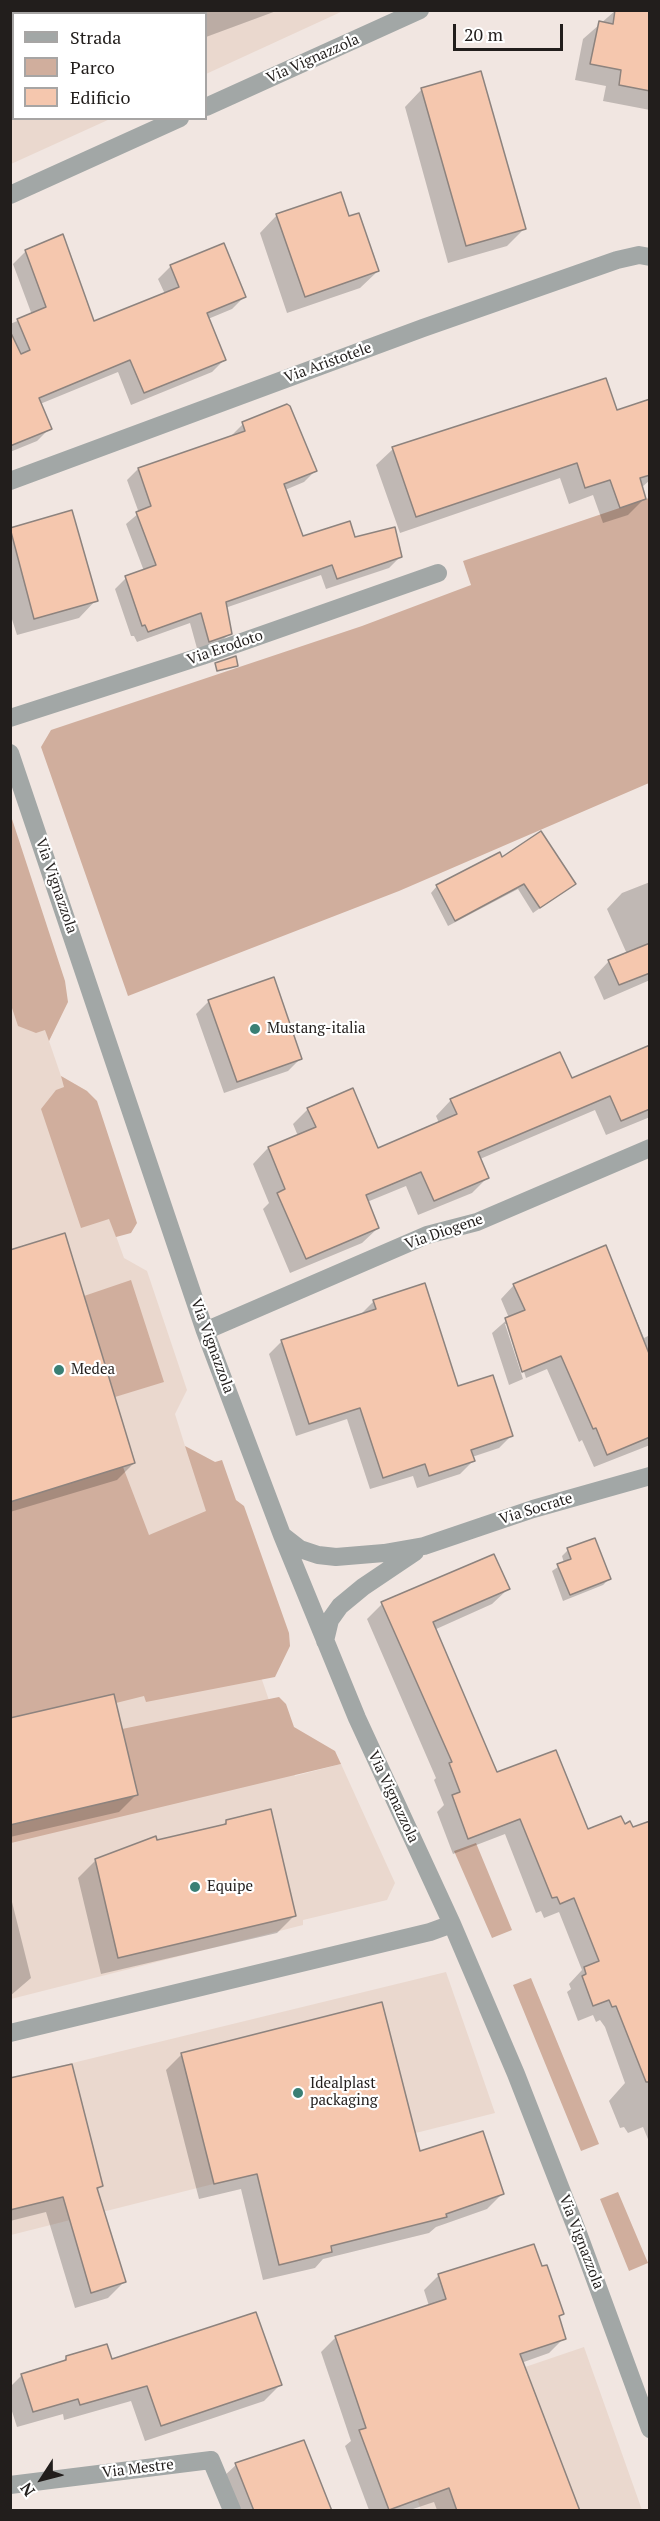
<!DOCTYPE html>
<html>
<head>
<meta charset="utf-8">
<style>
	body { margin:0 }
	#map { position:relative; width:660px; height:2521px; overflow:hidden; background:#f1e6e1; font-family:"PT Serif",serif }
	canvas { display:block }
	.frame { position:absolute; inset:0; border:12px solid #221e1c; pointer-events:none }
	.legend { position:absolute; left:12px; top:12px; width:195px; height:108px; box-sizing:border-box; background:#fff; border:2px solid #a7a5a4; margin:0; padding:8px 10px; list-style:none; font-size:18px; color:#221e1c }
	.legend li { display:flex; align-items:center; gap:12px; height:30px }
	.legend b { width:30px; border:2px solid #a7a5a4 }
	.north { position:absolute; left:12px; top:2449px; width:60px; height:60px; -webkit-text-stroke:4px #fff; paint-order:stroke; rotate:234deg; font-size:16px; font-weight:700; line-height:24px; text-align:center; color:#221e1c }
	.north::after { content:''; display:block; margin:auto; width:21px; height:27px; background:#221e1c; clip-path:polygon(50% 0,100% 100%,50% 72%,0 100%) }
	.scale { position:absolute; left:453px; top:24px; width:110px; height:27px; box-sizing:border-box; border:3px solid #221e1c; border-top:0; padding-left:8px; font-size:18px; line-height:21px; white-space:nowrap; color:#221e1c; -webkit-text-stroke:4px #fff; paint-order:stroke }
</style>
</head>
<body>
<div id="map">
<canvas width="660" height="2521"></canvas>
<div class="frame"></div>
<ul class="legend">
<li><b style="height:8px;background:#a2a7a6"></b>Strada</li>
<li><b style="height:16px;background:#d0ae9d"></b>Parco</li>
<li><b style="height:16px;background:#f5c7ae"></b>Edificio</li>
</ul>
<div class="north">N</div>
<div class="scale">20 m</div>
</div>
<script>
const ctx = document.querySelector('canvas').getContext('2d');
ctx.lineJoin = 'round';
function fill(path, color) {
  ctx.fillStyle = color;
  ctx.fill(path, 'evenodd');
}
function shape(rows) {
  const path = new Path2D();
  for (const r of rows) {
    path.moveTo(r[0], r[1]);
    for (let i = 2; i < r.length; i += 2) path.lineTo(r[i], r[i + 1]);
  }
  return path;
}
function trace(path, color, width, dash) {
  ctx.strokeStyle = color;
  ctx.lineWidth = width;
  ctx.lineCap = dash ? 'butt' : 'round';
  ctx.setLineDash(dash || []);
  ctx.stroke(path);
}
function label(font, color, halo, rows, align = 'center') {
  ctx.font = font + ' "PT Serif",serif';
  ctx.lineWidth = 4.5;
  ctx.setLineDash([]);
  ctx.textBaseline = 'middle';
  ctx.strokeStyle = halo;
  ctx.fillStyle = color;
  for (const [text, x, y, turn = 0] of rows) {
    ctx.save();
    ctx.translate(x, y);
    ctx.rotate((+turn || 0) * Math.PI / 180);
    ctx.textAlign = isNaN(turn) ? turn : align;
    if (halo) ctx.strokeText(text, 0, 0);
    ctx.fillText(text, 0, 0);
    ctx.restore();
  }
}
fill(shape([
	[10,11,11,10,343,11,206,74,206,14,14,14,14,118,110,119,11,164],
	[10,864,61,1014,49,1041,61,1076,87,1091,95,1178,124,1258,147,1271,187,1390,175,1414,185,1446,215,1462,250,1645,295,1776,341,1764,395,1883,387,1900,303,1920,303,1925,11,1999],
	[446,1972,495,2113,11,2235,11,2078],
	[584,2347,642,2510,421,2510,387,2414]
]), '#ead8ce');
fill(shape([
	[649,498,649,783,399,891,128,996,41,747,51,730,362,626,471,585,463,561],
	[11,816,65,981,68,1002,49,1041,45,1030,36,1033,18,1026,11,1005],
	[61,1076,87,1091,97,1101,137,1223,131,1233,116,1237,109,1219,81,1228,41,1109,56,1090,64,1087],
	[131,1280,164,1382,115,1397,84,1296],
	[185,1446,215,1462,222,1460,236,1500,244,1506,289,1633,290,1646,275,1677,146,1702,144,1696,116,1703,114,1694,11,1718,10,1502,123,1467,149,1535,206,1511],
	[279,1697,286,1704,294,1727,335,1751,341,1764,11,1843,10,1825,137,1795,122,1729],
	[476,1843,512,1930,492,1938,454,1851],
	[531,1978,599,2144,581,2151,513,1985],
	[618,2192,648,2263,629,2271,600,2199]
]), '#d0ae9d');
fill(shape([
	[10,10,109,10,106,14,14,14,14,48,10,49],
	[183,10,279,10,206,37,206,14,184,14],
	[616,10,650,17,650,110,603,101,606,86,575,80,583,39],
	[422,89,524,229,507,246,448,263,405,107],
	[277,215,348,218,378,271,360,288,287,313,260,233],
	[26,251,93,323,165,294,158,279,171,266,244,297,232,309,208,319,224,360,212,372,131,405,118,372,40,404,50,428,37,441,10,452,10,324,32,315,13,264],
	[650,401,650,480,641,488,645,498,628,515,603,523,593,495,569,504,560,478,400,533,376,465,393,449,616,412],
	[243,424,315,471,304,482,285,490,302,538,354,539,400,557,389,568,326,589,321,575,225,608,230,633,219,644,198,652,190,623,137,642,134,636,131,636,115,589,126,578,144,571,126,524,139,513,127,480,138,469,233,437,232,435],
	[10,529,96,600,79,618,17,635,10,613],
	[502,859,574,884,533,913,518,889,448,926,431,893,437,886],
	[650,882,650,980,604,1000,594,977,609,961,627,954,607,909,622,893],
	[209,1001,301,1058,288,1071,224,1093,196,1014],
	[650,1047,650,1117,606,1135,595,1110,480,1159,488,1177,472,1193,418,1215,406,1186,367,1202,378,1228,362,1243,290,1273,263,1209,269,1203,253,1164,268,1148,298,1136,293,1124,308,1109,377,1150,439,1123,436,1116,451,1100,571,1080],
	[605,1247,644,1338,650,1335,650,1445,594,1467,582,1440,579,1442,547,1369,526,1378,509,1324,505,1324,523,1379,509,1385,492,1333,509,1318,501,1299,514,1285],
	[10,1251,134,1463,117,1480,10,1512],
	[374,1301,457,1388,511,1436,499,1448,472,1457,473,1461,460,1474,417,1488,413,1476,370,1489,347,1419,296,1436,269,1354,282,1341,361,1314],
	[568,1550,609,1579,603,1585,563,1601,552,1571,564,1563,562,1556],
	[508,1589,492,1604,434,1630,496,1774,587,1831,624,1825,632,1829,650,1828,650,2144,643,2127,628,2133,624,2127,620,2128,609,2101,625,2083,605,2027,600,2020,596,2022,593,2015,578,2021,567,1992,571,1989,569,1984,582,1970,559,1912,544,1918,541,1911,536,1913,505,1834,453,1854,437,1812,444,1805,434,1780,436,1778,367,1619,382,1604],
	[10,1720,136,1795,119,1812,10,1837],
	[226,1822,294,1916,277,1933,101,1974,78,1878,96,1860,222,1826],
	[10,1894,31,1978,10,1996],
	[182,2054,419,2153,503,2193,487,2209,436,2227,429,2233,323,2259,315,2268,263,2280,241,2189,199,2199,166,2070],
	[10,2080,101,2186,96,2191,124,2282,108,2298,75,2308,46,2212,10,2221],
	[439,2275,562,2314,558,2318,564,2338,549,2353,521,2363,579,2510,437,2510,434,2502,410,2510,369,2510,345,2446,351,2441,321,2352,336,2337,429,2306,424,2290],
	[66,2358,111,2361,280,2385,264,2401,145,2441,131,2401,64,2420,63,2414,17,2427,10,2405,10,2387,22,2375,60,2364],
	[303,2442,321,2510,237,2510,223,2477,236,2465]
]), '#0003');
const building = shape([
	[615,10,650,10,650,91,619,85,621,70,590,64,599,21,613,24,615,10],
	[481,71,526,229,466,246,421,88,481,71],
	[341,192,349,216,359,213,379,271,305,297,276,214,341,192],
	[63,234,94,321,179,287,170,265,224,243,246,297,207,313,226,360,144,393,130,360,39,398,52,429,10,446,10,331,21,354,30,350,17,319,46,307,25,250,63,234],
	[606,378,617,410,650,399,650,475,640,478,646,499,620,508,610,480,585,488,577,463,416,517,392,447,606,378],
	[287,404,290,406,317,471,284,484,303,536,350,521,355,537,395,527,402,557,337,579,332,565,226,602,232,634,209,642,201,613,148,632,145,625,142,626,125,576,156,565,136,512,151,506,138,468,245,431,242,422,287,404],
	[72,510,98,601,34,619,10,528,72,510],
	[236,656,238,666,217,671,215,663,236,656],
	[541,831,576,884,540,908,524,884,455,921,436,885,500,852,502,857,541,831],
	[650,943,650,973,619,985,608,960,650,943],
	[274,977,302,1059,237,1082,208,1000,274,977],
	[650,1045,650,1109,621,1121,610,1096,478,1152,489,1178,434,1201,421,1172,366,1195,379,1228,306,1259,277,1193,285,1189,268,1147,316,1127,307,1108,353,1088,378,1148,457,1114,450,1099,560,1052,572,1078,650,1045],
	[65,1233,135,1463,10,1502,10,1250,65,1233],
	[606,1245,650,1356,650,1437,607,1455,596,1428,593,1429,561,1356,522,1372,505,1318,525,1310,513,1284,606,1245],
	[425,1283,458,1386,493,1375,513,1436,471,1450,475,1461,429,1476,425,1464,383,1478,360,1408,309,1424,281,1340,376,1309,373,1300,425,1283],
	[595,1538,611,1579,570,1595,557,1564,571,1559,567,1548,595,1538],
	[494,1554,510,1589,433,1622,497,1772,556,1750,588,1829,621,1816,625,1824,630,1821,633,1827,650,1821,650,2082,646,2082,616,2006,612,2007,609,2000,593,2006,582,1976,586,1974,584,1967,599,1961,574,1898,560,1904,557,1897,552,1898,520,1819,468,1839,452,1795,460,1792,449,1763,452,1762,381,1602,494,1554],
	[114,1694,138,1795,10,1825,10,1718,114,1694],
	[271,1809,296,1916,118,1958,95,1859,156,1836,157,1840,226,1824,226,1820,271,1809],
	[382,2002,420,2151,483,2131,504,2194,446,2214,447,2217,331,2246,332,2252,279,2265,257,2174,214,2184,181,2053,382,2002],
	[72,2064,103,2186,97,2188,126,2282,91,2293,63,2197,10,2210,10,2078,72,2064],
	[534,2244,542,2266,547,2265,564,2314,559,2316,566,2339,520,2354,580,2511,457,2511,449,2488,389,2510,359,2430,366,2428,335,2336,446,2299,438,2274,534,2244],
	[256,2312,282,2385,161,2426,147,2386,80,2405,78,2399,33,2412,21,2374,66,2360,66,2356,107,2344,112,2359,256,2312],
	[304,2440,332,2511,254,2511,235,2463,304,2440]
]);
fill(building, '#f5c7ae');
trace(building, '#8d837e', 1.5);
trace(shape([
	[206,107,420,10],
	[10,195,180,118],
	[10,481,423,328,617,260,639,255,650,257],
	[10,718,202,656,438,573],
	[10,753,205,1331,282,1535,357,1718,452,1924,516,2074,578,2233,650,2429],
	[205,1331,427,1235,477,1222,650,1148],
	[282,1535,300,1549,318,1555,336,1557,384,1553,424,1546,533,1509,650,1476],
	[325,1641,330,1620,340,1606,363,1587,415,1552],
	[10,2033,430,1932,452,1924],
	[10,2485,211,2460,232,2510]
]), '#a2a7a6', 18);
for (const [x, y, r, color] of [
	[255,1029,6,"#3a7f74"],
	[59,1370,6,"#3a7f74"],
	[195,1887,6,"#3a7f74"],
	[298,2093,6,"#3a7f74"]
]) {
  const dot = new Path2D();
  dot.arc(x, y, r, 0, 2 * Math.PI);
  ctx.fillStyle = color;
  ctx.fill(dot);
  trace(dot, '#fff', 2);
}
label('15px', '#221e1c', '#fff', [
	["Via Vignazzola",313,59,-24],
	["Via Aristotele",328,363,-20],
	["Via Erodoto",225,648,-19],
	["Via Vignazzola",56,886,71],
	["Via Diogene",444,1232,-19],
	["Via Vignazzola",212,1346,70],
	["Via Socrate",536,1509,-17],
	["Via Vignazzola",393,1797,65],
	["Via Vignazzola",581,2242,69],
	["Via Mestre",138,2469,-7]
]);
label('15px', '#221e1c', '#fff', [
	["Mustang-italia",267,1029],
	["Medea",71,1370],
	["Equipe",207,1887],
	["Idealplast",310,2084],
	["packaging",310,2101]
], 'left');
</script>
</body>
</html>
